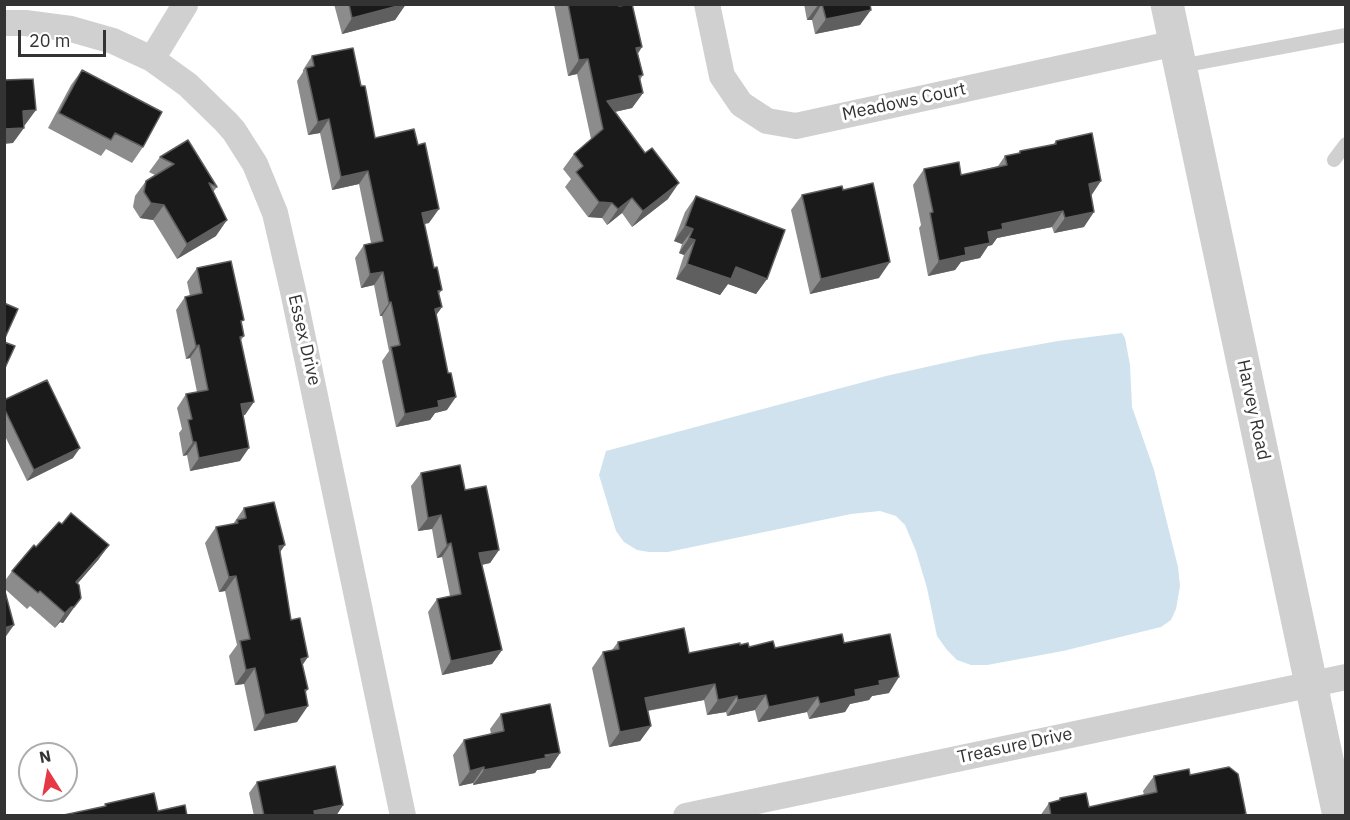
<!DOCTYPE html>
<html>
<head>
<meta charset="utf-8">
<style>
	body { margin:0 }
	#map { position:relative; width:1350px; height:820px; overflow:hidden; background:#fff; font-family:"IBM Plex Sans",sans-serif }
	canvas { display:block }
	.frame { position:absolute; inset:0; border:6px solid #333; pointer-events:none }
	.north { position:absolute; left:18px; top:742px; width:60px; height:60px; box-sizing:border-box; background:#fff; border:2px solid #adadad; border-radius:50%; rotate:349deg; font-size:16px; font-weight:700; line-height:24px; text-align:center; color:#333 }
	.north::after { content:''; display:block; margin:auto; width:21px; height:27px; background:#e63946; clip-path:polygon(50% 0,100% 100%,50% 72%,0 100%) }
	.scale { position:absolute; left:18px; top:30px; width:88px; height:27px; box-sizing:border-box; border:3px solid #333; border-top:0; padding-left:8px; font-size:18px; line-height:21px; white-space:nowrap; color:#333; -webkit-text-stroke:4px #fff; paint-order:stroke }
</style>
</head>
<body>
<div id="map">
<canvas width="1350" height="820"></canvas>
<div class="frame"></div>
<div class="north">N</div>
<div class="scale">20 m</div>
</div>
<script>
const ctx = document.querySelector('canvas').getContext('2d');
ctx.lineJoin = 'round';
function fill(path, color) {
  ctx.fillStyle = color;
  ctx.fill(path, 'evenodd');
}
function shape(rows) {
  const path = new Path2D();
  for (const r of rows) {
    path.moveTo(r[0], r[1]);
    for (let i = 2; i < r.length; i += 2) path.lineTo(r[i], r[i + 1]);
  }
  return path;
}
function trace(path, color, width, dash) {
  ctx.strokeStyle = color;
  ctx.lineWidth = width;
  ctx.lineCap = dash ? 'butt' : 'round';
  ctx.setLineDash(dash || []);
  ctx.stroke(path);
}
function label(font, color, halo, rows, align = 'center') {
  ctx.font = font + ' "IBM Plex Sans",sans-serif';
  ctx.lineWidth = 6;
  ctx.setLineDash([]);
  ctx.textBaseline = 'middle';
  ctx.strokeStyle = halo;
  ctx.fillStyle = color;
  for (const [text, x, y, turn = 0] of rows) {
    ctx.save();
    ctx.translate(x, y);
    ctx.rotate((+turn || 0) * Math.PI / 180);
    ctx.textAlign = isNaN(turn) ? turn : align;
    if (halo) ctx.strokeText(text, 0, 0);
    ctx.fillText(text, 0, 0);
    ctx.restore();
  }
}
fill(shape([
	[1122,333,1125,338,1130,365,1132,407,1154,470,1178,567,1180,586,1176,609,1171,620,1161,627,1063,651,987,665,971,665,957,660,947,650,937,636,927,588,916,551,905,525,896,516,880,511,851,514,668,552,649,552,637,550,624,542,616,531,599,475,606,451,886,376,980,355,1058,341]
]), '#cfe2ee');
trace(shape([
	[1181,66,1346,35],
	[1334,160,1346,144]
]), '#d0d0d0', 14);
trace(shape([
	[707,4,722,76,741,104,767,121,796,126,1176,43],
	[4,23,25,23,71,29,113,41,152,59,188,85,226,122,234,131,255,164,275,213,293,291,403,816],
	[152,59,185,5],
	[686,816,1346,677]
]), '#d0d0d0', 26);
trace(shape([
	[1167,4,1339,816]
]), '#d0d0d0', 33);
fill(shape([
	[334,4,406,4,395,20,342,34],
	[554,4,619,4,638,54,643,75,640,80,643,93,632,108,615,112,668,199,632,227,622,213,607,225,602,218,588,217,565,187,571,179,563,169,574,154,591,139,577,74,568,76],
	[804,4,870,4,860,25,815,34,812,20,807,20],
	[312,56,361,86,375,138,429,223,424,224,434,268,442,290,439,294,442,307,436,315,447,410,435,413,430,420,396,427,382,361,389,351,382,316,380,316,374,285,361,288,355,258,364,245,371,243,359,184,332,190,320,133,308,135,297,81,303,72,303,70],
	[82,70,143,147,132,163,106,149,101,156,48,128,71,85],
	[1056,141,1091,196,1084,227,1054,233,1052,227,997,238,992,245,988,246,980,258,961,262,955,270,928,276,919,228,921,225,913,185,924,169,961,175,998,166,1005,156,1018,154,1020,151,1053,145],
	[160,157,217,187,213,192,216,236,177,259,153,220,140,218,133,207,135,196,146,181,155,175,149,172],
	[843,190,879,278,810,294,791,210,802,195],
	[696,196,767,279,756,294,728,284,720,295,676,279,684,255,679,253,682,244,674,241,685,212],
	[197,268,241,323,244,336,241,340,245,415,243,415,240,461,190,471,187,455,183,456,179,433,182,429,177,408,186,394,197,392,190,358,186,359,176,310,185,297,190,296,187,282],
	[4,400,73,458,27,481,4,434],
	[421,473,465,490,499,550,490,563,482,565,502,650,492,664,442,675,428,612,437,599,450,596,442,557,437,558,432,529,418,531,411,486],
	[244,508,280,552,291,620,308,689,306,692,297,722,254,731,244,684,235,685,229,656,237,645,225,591,219,592,205,543,216,527,233,524],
	[62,524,109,545,98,560,77,584,70,613,63,623,60,622,55,628,30,606,27,609,5,589,4,639,4,582,12,571],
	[618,642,689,653,740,645,749,647,775,648,844,643,889,693,872,696,869,700,850,704,845,712,809,719,807,712,758,722,755,710,727,716,726,712,707,715,704,700,648,711,651,726,640,741,609,747,592,668,603,652,612,650],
	[501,714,560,753,550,768,537,770,535,773,473,785,473,783,459,786,453,755,464,740,491,734,490,729],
	[1190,775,1246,814,1245,816,1040,816,1049,803,1058,801,1060,798,1089,807,1144,795,1143,791,1154,776],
	[257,782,343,805,336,816,254,816,249,793]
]), '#8c8c8c');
fill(shape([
	[406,4,395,20,342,34,352,18],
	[822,4,812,20,807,20,818,5],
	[871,10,860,25,815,34,826,19],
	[642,47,632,63,636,48],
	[588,59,577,74,568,76,579,60],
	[643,93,632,108,600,115,607,101],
	[36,110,25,125,12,126,23,111],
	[329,119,320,133,308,135,318,122],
	[24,128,13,143,4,144,4,129],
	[368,171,359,184,332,190,341,177],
	[1101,181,1091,196,1089,184],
	[679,183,668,199,632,227,643,211],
	[632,198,622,213,607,225,618,209],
	[599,202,612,203,602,218,588,217],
	[151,203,164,205,153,220,140,218],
	[439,209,429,223,413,226,422,213],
	[1063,211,1052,227,997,238,992,245,988,246,980,258,961,262,955,270,928,276,939,261,965,248,1002,224],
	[1094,212,1084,227,1054,233,1065,218],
	[227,220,216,236,177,259,187,244],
	[685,226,693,229,682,244,674,241],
	[689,238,695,240,684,255,679,253],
	[890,262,879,278,810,294,821,279],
	[687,264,736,267,767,279,756,294,728,284,720,295,676,279],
	[383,272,374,285,361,288,370,274],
	[391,302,382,316,380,316,389,303],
	[442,307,432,321,435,309],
	[199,345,190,358,186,359,196,346],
	[456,397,447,410,435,413,430,420,396,427,405,414,438,401],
	[254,402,245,415,231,418,241,404],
	[193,442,196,442,187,455,183,456],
	[80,448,73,458,27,481,34,470],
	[249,448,240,461,190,471,199,458],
	[441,515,432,529,418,531,428,518],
	[451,543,442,557,437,558,447,545],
	[109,545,98,560,65,598,76,582],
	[285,545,274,561,279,546],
	[499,550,490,563,470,567,479,553],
	[236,576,225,591,219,592,229,577],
	[81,598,63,623,60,622,55,628,65,613],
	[14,625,4,639,4,628],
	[502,650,492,664,442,675,451,661],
	[308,657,297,673,301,659],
	[255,668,244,684,235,685,246,670],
	[899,677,889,693,872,696,869,700,850,704,845,712,809,719,820,704,879,681],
	[715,684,704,700,634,713,645,698],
	[766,695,755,710,727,716,738,700],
	[737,696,726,712,707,715,718,700],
	[818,697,807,712,758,722,769,707],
	[308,706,297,722,254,731,265,715],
	[651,726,640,741,609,747,620,732],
	[560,753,550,768,537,770,535,773,473,785,484,770],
	[484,767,473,783,459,786,470,771],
	[343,805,336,816,311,816,314,811]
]), '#5f5f5f');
const building = shape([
	[349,4,405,4,352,18,349,4],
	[568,4,619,4,619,6,632,4,642,47,636,48,643,75,639,76,643,93,607,101,645,153,652,148,679,183,643,211,632,198,618,209,612,203,599,202,576,172,583,166,574,154,603,129,588,59,579,60,568,4],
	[822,4,870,4,871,10,826,19,822,4],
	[353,48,361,86,365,86,375,138,414,129,418,145,425,143,439,209,422,213,434,268,437,267,442,290,438,291,442,307,435,309,448,373,451,373,456,397,438,401,439,407,405,414,391,347,400,345,391,302,389,303,383,272,370,274,364,245,383,241,368,171,341,177,329,119,318,122,306,68,314,66,312,56,353,48],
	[82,70,162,112,143,147,115,133,111,140,59,113,82,70],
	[33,79,36,110,23,111,24,128,4,129,4,80,33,79],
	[1092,133,1101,181,1089,184,1094,212,1065,218,1063,211,1002,224,1003,229,988,232,990,243,965,248,966,255,939,261,930,213,933,212,924,169,959,162,961,175,1007,165,1005,156,1020,153,1020,151,1056,144,1056,141,1092,133],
	[188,140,217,187,209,183,227,220,187,244,164,205,151,203,144,192,146,181,174,164,160,157,188,140],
	[873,183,890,262,821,279,802,195,842,186,843,190,873,183],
	[696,196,785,230,767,279,736,267,731,279,687,264,695,240,689,238,693,229,685,226,696,196],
	[231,261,244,320,241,321,244,336,240,337,254,402,241,404,249,448,199,458,196,442,193,442,188,420,192,419,186,394,208,390,199,345,196,346,185,297,202,293,197,268,231,261],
	[4,303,18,309,4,340,4,303],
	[4,342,15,346,4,370,4,342],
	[47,380,80,448,34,470,4,408,4,400,47,380],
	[460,465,465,490,486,486,491,510,499,550,479,553,502,650,451,661,437,599,461,594,451,543,447,545,441,515,428,518,421,473,460,465],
	[274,502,285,545,279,546,291,620,300,618,308,657,301,659,308,689,305,690,308,706,265,715,255,668,246,670,240,641,250,639,236,576,229,577,216,527,238,523,237,520,246,518,244,508,274,502],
	[71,513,109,545,76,582,79,585,81,598,74,607,71,607,65,613,40,591,38,593,12,571,34,545,36,547,59,522,62,524,71,513],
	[4,588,14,625,4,628,4,588],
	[684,628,689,653,740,643,740,645,748,643,749,647,773,641,775,648,842,634,844,643,890,634,899,677,879,681,880,685,855,690,856,696,820,704,818,697,769,707,766,695,738,700,737,696,718,700,715,684,645,698,651,726,620,732,603,652,619,649,618,642,684,628],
	[550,704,560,753,545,755,546,758,484,770,484,767,470,771,464,740,504,731,501,714,550,704],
	[335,766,343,805,314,811,315,815,311,816,264,816,257,782,335,766],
	[1229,767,1238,774,1246,814,1238,816,1051,816,1049,803,1060,800,1060,798,1086,793,1089,807,1157,792,1154,776,1189,769,1190,775,1229,767],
	[154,793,158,811,185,805,187,816,59,816,106,806,105,804,154,793]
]);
fill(building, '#1a1a1a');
trace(building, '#5f5f5f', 1.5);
label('18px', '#333', '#fff', [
	["Meadows Court",904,102,-12],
	["Essex Drive",304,340,77],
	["Harvey Road",1253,410,78],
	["Treasure Drive",1015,746,-12]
]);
</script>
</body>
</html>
